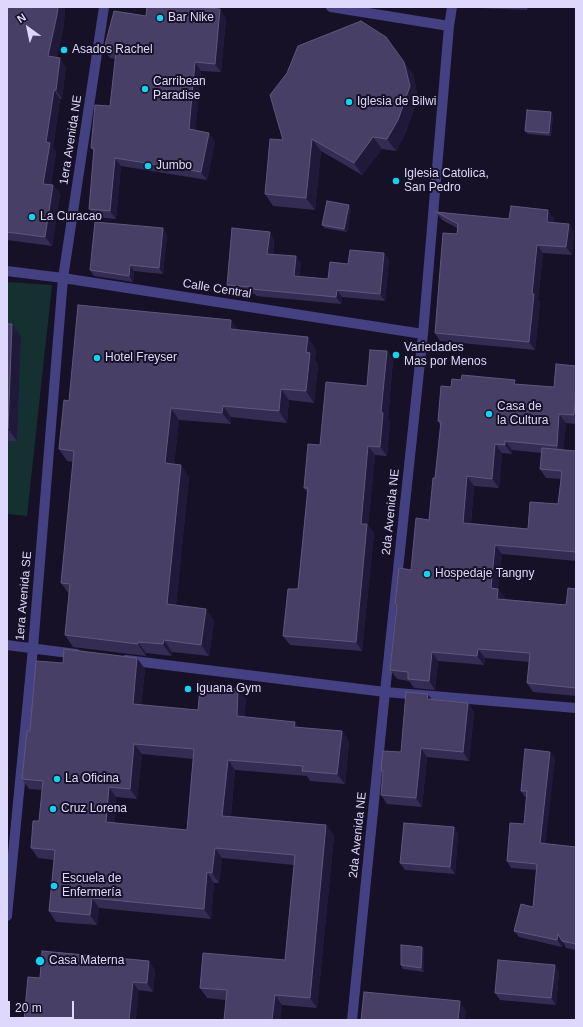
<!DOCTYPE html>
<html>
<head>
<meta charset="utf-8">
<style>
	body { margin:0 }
	#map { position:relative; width:583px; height:1027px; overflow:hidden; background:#161126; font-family:Arial,sans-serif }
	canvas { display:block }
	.frame { position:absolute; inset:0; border:8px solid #ded9fc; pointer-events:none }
	.north { position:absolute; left:8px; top:8px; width:40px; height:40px; -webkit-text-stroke:3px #161126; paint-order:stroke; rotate:327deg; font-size:11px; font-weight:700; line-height:16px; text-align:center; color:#ded9fc }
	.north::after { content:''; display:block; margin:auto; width:14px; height:18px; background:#ded9fc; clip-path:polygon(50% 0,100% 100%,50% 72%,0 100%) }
	.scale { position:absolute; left:8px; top:1001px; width:66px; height:18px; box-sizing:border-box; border:2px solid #ded9fc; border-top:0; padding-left:5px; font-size:12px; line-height:14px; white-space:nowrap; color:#ded9fc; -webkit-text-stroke:3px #161126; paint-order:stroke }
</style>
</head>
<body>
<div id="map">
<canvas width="583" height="1027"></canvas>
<div class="frame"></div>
<div class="north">N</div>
<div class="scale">20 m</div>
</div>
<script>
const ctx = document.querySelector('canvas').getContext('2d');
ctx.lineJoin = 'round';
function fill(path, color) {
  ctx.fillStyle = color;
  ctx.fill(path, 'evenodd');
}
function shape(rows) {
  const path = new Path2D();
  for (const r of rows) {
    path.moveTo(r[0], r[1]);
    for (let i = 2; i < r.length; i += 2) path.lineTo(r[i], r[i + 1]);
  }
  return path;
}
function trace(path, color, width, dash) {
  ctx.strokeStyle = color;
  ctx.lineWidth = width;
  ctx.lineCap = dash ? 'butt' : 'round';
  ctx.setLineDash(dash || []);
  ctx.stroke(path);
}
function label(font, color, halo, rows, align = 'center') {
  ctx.font = font + ' Arial,sans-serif';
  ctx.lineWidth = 4;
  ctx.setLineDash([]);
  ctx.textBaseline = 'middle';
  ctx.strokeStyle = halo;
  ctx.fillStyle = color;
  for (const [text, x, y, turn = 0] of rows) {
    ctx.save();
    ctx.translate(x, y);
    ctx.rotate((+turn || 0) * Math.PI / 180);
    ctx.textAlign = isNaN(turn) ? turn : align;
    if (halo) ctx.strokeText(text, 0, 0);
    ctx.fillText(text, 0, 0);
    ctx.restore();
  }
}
fill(shape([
	[7,282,52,285,27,516,7,514]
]), '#153030');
trace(shape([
	[331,7,449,26],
	[7,271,63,278,423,334],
	[7,645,76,654],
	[126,660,385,692,576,708],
	[7,916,33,648,63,278,104,7],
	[352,1020,385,692,423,334,449,26,452,7]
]), '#444082', 10);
fill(shape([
	[7,7,65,7,64,24,57,57,66,67,62,99,60,99,53,147,56,152,51,185,53,185,60,194,52,246,7,240],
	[477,7,528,7,527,10,478,8],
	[146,16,226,18,221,72,201,71,195,130,215,141,207,180,121,166,116,219,94,217,89,209,94,152,91,148,110,106,115,59,110,58,104,49],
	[413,74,418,98,406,132,396,151,382,149,362,175,321,151,315,210,273,206,265,194,283,140],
	[553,116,551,136,528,134,525,131],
	[351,209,347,232,325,228,322,225],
	[436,212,509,219,554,218,553,223,569,224,574,232,572,255,543,253,538,300,540,302,535,350,440,341,435,333,457,234,457,228,442,220],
	[163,228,167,235,163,274,134,271,133,282,94,276,90,270],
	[274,239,273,254,301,263,299,276,328,279,348,264,384,253,389,260,385,301,342,297,341,304,256,296,255,294,232,292,227,285],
	[7,324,21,337,17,441,7,441],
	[239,330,316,349,315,360,318,365,314,403,289,400,287,423,231,417,231,424,179,420,174,464,189,477,176,605,206,609,214,621,209,656,172,652,171,656,146,653,146,656,73,647,65,635,69,594,61,583,73,462,67,461,59,449,69,401],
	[387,351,393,360,388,419,390,422,387,456,375,455,368,525,374,533,362,651,290,645,283,636,298,589,307,492,304,488,320,445,367,386],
	[576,366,576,424,566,423,563,450,576,451,576,561,502,554,498,589,505,598,504,599,566,605,576,589,576,696,533,692,527,683,529,662,485,658,484,665,438,661,435,690,414,688,409,681,397,679,390,670,396,607,395,604,411,570,429,520,435,478,440,425,438,421,451,387,518,384,554,387],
	[512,450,542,453,540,469,546,478,561,479,558,504,528,529,471,523,474,486,499,488,502,453,512,454],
	[63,663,145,669,141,705,198,710,238,689,246,699,244,717,299,728,342,731,349,742,345,784,310,781,307,776,235,770,231,816,326,825,334,836,317,1008,282,1005,280,1020,224,1020,226,1000,207,998,200,988,285,960,294,865,222,858,219,883,214,883,211,919,99,908,97,925,56,922,49,911,54,860,38,858,31,848,39,821,42,790,29,789,22,779,30,731],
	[142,754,193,759,187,830,114,823,116,797,137,799],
	[432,699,468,703,474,712,469,761,427,757,422,807,387,804,381,795,383,773,381,770,401,752],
	[555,758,545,844,576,847,576,950,566,948,563,942,562,947,519,937,514,931,533,907,537,870,511,868,507,861,524,824,527,797,525,797,521,791],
	[454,827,458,834,455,874,405,870,400,863],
	[424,951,424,972,403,969,401,965],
	[155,970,153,992,40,978],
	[559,972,556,1005,500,1000,495,993]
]), '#352c53');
fill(shape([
	[58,7,65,7,64,24,55,65,48,56],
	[220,9,226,18,221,72,215,64],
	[60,58,66,67,62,99,56,90],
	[195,62,201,71,195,137,189,129],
	[404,62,413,74,418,98,406,132,396,151,387,139],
	[54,90,60,99,53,147,56,152,50,193,43,184,46,142],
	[551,112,553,116,551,136,549,133],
	[209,133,215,141,207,180,201,172],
	[373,137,382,149,362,175,354,163],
	[312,139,321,151,315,210,306,198],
	[115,158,121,166,116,219,110,211],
	[53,185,60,194,52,246,45,237],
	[349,205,351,209,347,232,344,229],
	[548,210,554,218,553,230,547,222],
	[569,224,574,232,572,255,566,247],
	[163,228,167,235,163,274,159,268],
	[270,232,274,239,272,261,267,254],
	[537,245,543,253,538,300,540,302,535,350,529,342,532,294],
	[384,253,389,260,385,301,380,294],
	[296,256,301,263,299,283,294,276],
	[130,265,134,271,133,282,129,276],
	[337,290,342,297,341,304,336,297],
	[231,320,239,331,230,329],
	[12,324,21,337,17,441,8,429],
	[308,337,316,349,315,360,318,365,314,403,306,391,306,352],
	[387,351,393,360,388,419,390,422,387,456,380,447,381,412],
	[281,389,289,400,287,423,279,411],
	[576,389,576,419,574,415],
	[223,406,231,417,231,424,222,413],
	[171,408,179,420,173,475,165,463],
	[559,414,566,423,563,455,557,446],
	[505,441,512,450,512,454,505,445],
	[495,444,502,453,499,488,492,479],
	[368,446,375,455,368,525,374,533,362,651,356,642,361,524],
	[181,465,189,477,175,616,167,604],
	[467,476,474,486,470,532,463,523],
	[495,545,502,554,498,589,505,598,503,608,497,599,491,588],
	[206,609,214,621,209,656,201,645],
	[164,640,172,652,171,656,163,644],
	[138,642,146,653,146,656,138,644],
	[478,649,485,658,484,665,477,656],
	[432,652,438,661,435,690,429,681],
	[137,658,145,669,140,714,133,704],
	[238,689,246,699,244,726,237,716],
	[428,694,434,703,427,699],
	[468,703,474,712,469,761,463,752],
	[295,722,302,732,294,727],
	[342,731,349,742,345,784,337,774],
	[134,744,142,754,137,799,130,789],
	[421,748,427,757,422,807,416,798],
	[550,752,555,758,545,850,540,843],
	[228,760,235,770,230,826,222,816],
	[109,787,116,797,113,832,106,822],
	[326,825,334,836,317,1008,310,998],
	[454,827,458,834,455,874,450,867],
	[215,848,222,858,219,883,212,873],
	[207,872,214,883,211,919,204,909],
	[92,898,99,908,97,925,90,915],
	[558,934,563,942,562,947,557,940],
	[422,947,424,951,424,972,421,968],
	[149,961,155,970,153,992,147,983],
	[555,965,559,972,556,1005,551,998],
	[133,982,139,991,136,1020,129,1020],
	[275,995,282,1005,280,1020,272,1020],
	[460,1001,466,1011,465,1020,458,1020]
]), '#211939');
const building = shape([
	[7,7,58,7,57,15,48,56,60,58,56,90,54,90,46,142,50,143,43,184,53,185,45,237,7,232,7,7],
	[147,7,194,7,220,9,215,64,195,62,189,129,209,133,201,172,115,158,110,211,89,209,94,148,91,148,95,105,110,106,116,52,104,49,114,11,146,16,147,7],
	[361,21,386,37,404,62,410,86,398,120,387,139,373,137,354,163,312,139,306,198,265,194,270,139,283,140,270,95,287,73,298,46,361,21],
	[527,110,551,112,549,133,525,131,527,110],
	[327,201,349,205,344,229,322,225,327,201],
	[511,206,548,210,547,222,569,224,566,247,537,245,532,294,534,294,529,342,435,333,443,233,457,234,458,224,436,212,509,219,511,206],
	[95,222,163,228,159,268,130,265,129,276,90,270,95,222],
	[232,228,270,232,267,254,296,256,294,276,328,279,330,262,348,264,350,250,384,253,380,294,337,290,336,297,251,289,251,287,227,285,232,228],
	[78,305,231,320,230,329,308,337,306,352,310,353,306,391,281,389,279,411,223,406,222,413,171,408,165,463,181,465,167,604,206,609,201,645,164,640,163,644,138,642,138,644,65,635,70,584,61,583,74,451,59,449,64,400,69,401,78,305],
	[7,324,12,324,8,429,7,428,7,324],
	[370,350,387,351,381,412,383,413,380,447,368,446,361,524,367,524,356,642,283,636,288,589,298,589,308,488,304,488,308,444,320,445,326,382,367,386,370,350],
	[556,364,576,366,576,389,574,415,559,414,557,446,505,441,505,445,495,444,492,479,467,476,463,523,528,529,530,502,558,504,562,471,540,469,542,448,576,451,576,552,495,545,491,588,498,589,497,599,566,605,568,588,576,589,576,688,527,683,530,653,478,649,477,656,432,652,429,681,408,679,408,672,390,670,397,605,395,604,399,568,411,570,416,518,429,520,433,478,435,478,441,422,438,421,441,386,451,387,452,379,461,380,462,375,515,380,514,384,554,387,556,364],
	[64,649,137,658,133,704,198,710,200,687,238,689,237,716,295,722,294,727,342,731,337,774,302,771,303,766,228,760,222,816,326,825,310,998,275,995,272,1020,224,1020,227,990,200,988,203,953,285,960,295,855,215,848,212,873,207,872,204,909,92,898,90,915,49,911,55,850,31,848,33,821,39,821,43,781,22,779,27,731,30,731,36,661,63,663,64,649],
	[134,744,194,749,187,830,106,822,109,787,130,789,134,744],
	[406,692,428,694,427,699,468,703,463,752,421,748,416,798,381,795,383,771,381,770,383,751,401,752,406,692],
	[525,749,550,752,540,843,576,847,576,944,562,941,558,934,557,940,514,931,521,904,533,907,537,864,507,861,510,823,524,824,527,791,521,791,525,749],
	[404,823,454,827,450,867,400,863,404,823],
	[401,945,422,947,421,968,401,965,401,945],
	[42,951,149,961,147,983,133,982,129,1020,24,1020,28,977,40,978,42,951],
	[498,960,555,965,551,998,495,993,498,960],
	[364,992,460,1001,458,1020,361,1020,364,992]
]);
fill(building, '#473f65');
trace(building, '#5f577d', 1);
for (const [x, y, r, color] of [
	[160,18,4,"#14d3ee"],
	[64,50,4,"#14d3ee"],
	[145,89,4,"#14d3ee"],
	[349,102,4,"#14d3ee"],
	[148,166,4,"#14d3ee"],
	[396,181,4,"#14d3ee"],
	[32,217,4,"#14d3ee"],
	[396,355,4,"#14d3ee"],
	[97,358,4,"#14d3ee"],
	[489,414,4,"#14d3ee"],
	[427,574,4,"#14d3ee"],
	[188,689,4,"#14d3ee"],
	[57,779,4,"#14d3ee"],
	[53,809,4,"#14d3ee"],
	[54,886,4,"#14d3ee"],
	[40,961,5,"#14d3ee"]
]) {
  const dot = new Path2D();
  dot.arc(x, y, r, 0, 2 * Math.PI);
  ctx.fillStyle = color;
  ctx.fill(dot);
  trace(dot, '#161126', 1.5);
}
label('12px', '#ded9fc', '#161126', [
	["Bar Nike",168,18],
	["Asados Rachel",72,50],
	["Carribean",153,82],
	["Paradise",153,96],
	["Iglesia de Bilwi",357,102],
	["Jumbo",156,166],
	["Iglesia Catolica,",404,174],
	["San Pedro",404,188],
	["La Curacao",40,217],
	["Variedades",404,348],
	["Mas por Menos",404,362],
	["Hotel Freyser",105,358],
	["Casa de",497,407],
	["la Cultura",497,421],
	["Hospedaje Tangny",435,574],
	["Iguana Gym",196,689],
	["La Oficina",65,779],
	["Cruz Lorena",61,809],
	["Escuela de",62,879],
	["Enfermería",62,893],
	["Casa Materna",49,961]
], 'left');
label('12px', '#ded9fc', '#161126', [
	["1era Avenida NE",71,140,-81],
	["Calle Central",217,289,9],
	["2da Avenida NE",391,512,-84],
	["1era Avenida SE",24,596,-85],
	["2da Avenida NE",358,835,-84]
]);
</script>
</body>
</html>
